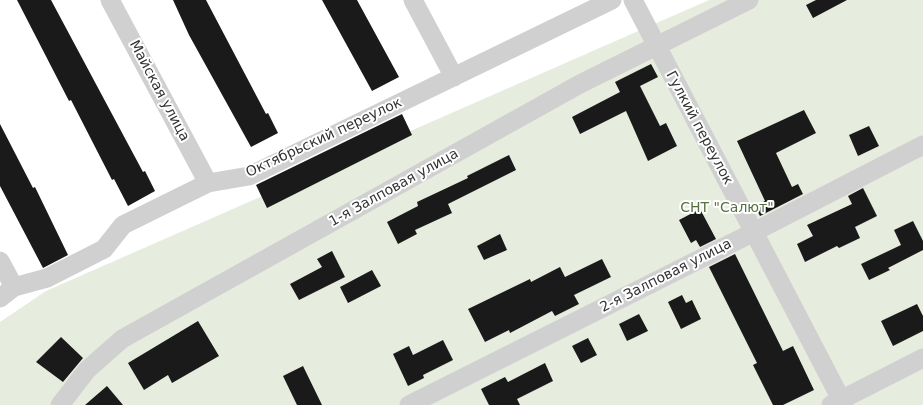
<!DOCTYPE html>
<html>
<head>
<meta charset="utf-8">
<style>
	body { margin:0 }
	canvas { display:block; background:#fff }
</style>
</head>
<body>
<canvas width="923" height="405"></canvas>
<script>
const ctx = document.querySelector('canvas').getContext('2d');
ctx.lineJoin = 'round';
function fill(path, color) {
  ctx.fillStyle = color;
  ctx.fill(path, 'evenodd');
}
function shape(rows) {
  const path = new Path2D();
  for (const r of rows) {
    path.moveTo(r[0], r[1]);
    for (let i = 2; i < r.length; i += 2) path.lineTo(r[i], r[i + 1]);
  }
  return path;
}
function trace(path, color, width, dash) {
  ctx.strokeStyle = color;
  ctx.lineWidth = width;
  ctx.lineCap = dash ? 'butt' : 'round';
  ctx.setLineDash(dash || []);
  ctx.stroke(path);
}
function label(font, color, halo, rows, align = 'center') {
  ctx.font = font + ' "DejaVu Sans",sans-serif';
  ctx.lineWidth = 4;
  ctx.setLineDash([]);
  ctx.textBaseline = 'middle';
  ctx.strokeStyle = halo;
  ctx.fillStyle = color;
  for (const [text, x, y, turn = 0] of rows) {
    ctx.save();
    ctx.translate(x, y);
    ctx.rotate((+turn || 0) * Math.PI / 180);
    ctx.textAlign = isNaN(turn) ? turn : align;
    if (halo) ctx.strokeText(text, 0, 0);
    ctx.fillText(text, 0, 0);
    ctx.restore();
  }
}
fill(shape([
	[709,0,923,0,923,405,0,405,0,322,46,291]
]), '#e6ecde');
fill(shape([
	[17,0,51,0,143,172,145,171,155,191,128,206,114,179,112,180,71,100,69,101],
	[173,0,206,0,266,114,268,113,278,133,251,147,189,35],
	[322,0,357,0,399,77,372,91],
	[816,0,847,0,813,18,806,5],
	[651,64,658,77,640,86,660,126,666,123,677,146,648,161,626,111,580,134,572,117,620,92,615,82],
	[804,110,816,133,776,153,792,187,798,184,803,194,760,216,755,206,765,201,737,141],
	[402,114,412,135,267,208,256,185],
	[0,124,33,188,35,187,68,255,43,268,0,186],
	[869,126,879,146,858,156,849,135],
	[509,155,516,170,448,204,452,213,415,230,417,234,398,244,387,222,418,206,417,202,468,178,467,176],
	[863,188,877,216,855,227,860,238,839,248,837,246,805,262,797,244,813,236,807,225,852,204,848,196],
	[700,209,716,239,700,247,696,240,691,243,679,220],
	[913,221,923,241,923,250,888,268,890,270,869,280,861,264,901,245,894,230],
	[500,234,507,250,484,260,477,246],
	[332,251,345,277,299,300,290,284,322,267,317,259],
	[735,254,783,351,793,346,814,390,783,405,773,405,753,365,757,363,709,267],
	[602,259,611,277,574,295,579,304,555,316,552,311,510,333,509,330,485,342,468,309,530,279,531,282,560,267,565,277],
	[372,270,381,286,348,303,340,287],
	[682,295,686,303,692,300,701,319,681,329,668,302],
	[917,304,923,316,923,331,893,346,881,321],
	[639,314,648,331,627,341,619,324],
	[198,321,219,356,172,383,168,375,144,390,128,363],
	[61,337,83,358,63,382,36,362],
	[588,338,597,355,581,363,572,346],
	[443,340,453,360,423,375,424,378,408,386,393,354,409,346,413,355],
	[545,363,553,381,517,399,520,405,489,405,481,389,505,377,508,382],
	[303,366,322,405,297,405,283,376],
	[107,386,123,405,85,405]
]), '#1a1a1a');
trace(shape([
	[110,0,208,183],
	[413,0,454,77],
	[633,0,844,405],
	[0,261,14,287],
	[0,298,14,287,47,278,104,249,123,225,208,183,249,176,612,0],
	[60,405,87,370,122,339,580,84,749,0],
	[409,405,754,232,923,145],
	[831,405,923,358]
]), '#d0d0d0', 19);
label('14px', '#333', '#fff', [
	["Майская улица",159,91,62],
	["Гулкий переулок",699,128,62],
	["Октябрьский переулок",324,138,-25],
	["1-я Залповая улица",394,188,-29],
	["2-я Залповая улица",666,276,-27]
]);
label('14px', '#56713e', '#fff', [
	["СНТ \"Салют\"",727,208]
]);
</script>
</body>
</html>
